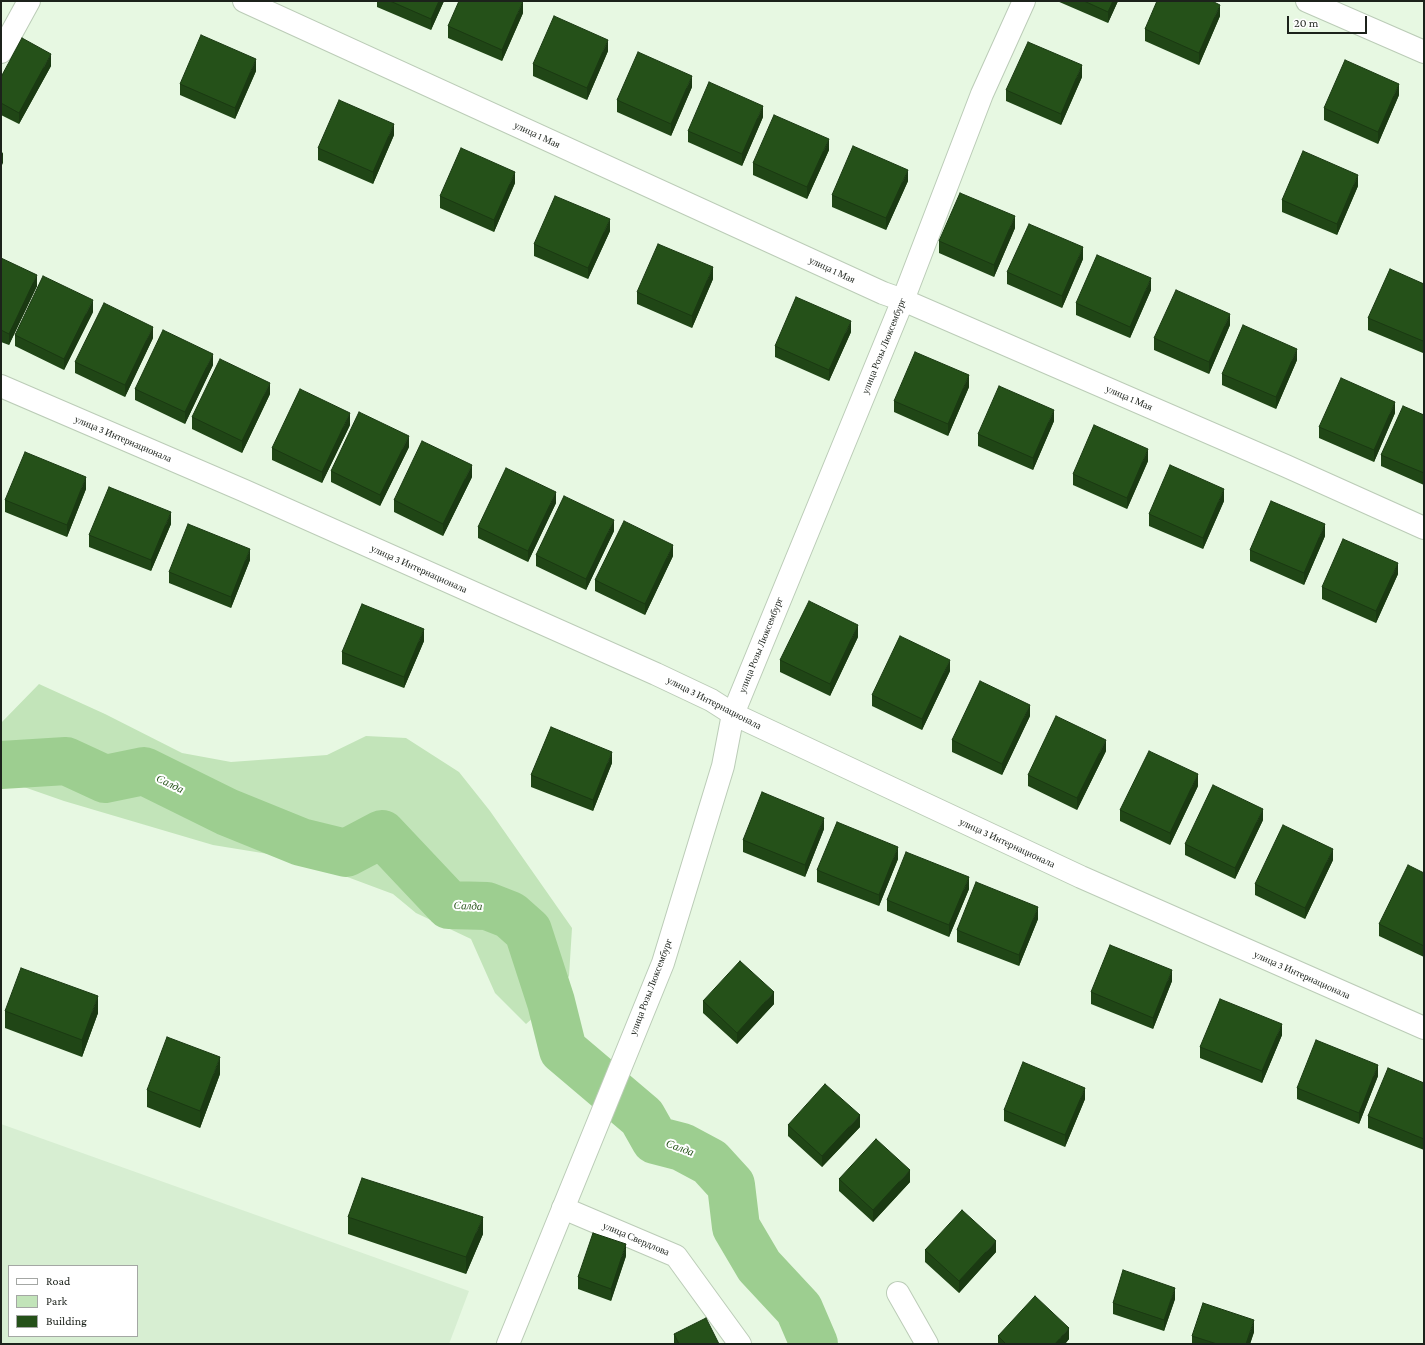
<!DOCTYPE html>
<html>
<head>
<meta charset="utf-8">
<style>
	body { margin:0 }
	#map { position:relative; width:1425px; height:1345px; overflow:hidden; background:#e7f8e2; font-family:"Crimson Pro",serif }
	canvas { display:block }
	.frame { position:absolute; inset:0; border:2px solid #1c221b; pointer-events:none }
	.legend { position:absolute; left:8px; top:1265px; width:130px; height:72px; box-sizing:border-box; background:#fff; border:1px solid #a4a7a4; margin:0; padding:5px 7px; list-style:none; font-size:12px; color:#1c221b }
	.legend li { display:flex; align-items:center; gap:8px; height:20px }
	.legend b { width:20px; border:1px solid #a4a7a4 }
	.scale { position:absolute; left:1287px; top:16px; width:80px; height:18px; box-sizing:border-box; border:2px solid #1c221b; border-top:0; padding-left:5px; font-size:12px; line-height:14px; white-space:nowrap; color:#1c221b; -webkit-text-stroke:3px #fff; paint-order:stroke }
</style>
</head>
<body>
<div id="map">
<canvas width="1425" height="1345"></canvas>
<div class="frame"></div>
<ul class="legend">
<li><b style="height:5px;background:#fff"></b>Road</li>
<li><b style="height:11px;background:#c2e4b9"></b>Park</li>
<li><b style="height:11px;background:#255119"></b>Building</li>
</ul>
<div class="scale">20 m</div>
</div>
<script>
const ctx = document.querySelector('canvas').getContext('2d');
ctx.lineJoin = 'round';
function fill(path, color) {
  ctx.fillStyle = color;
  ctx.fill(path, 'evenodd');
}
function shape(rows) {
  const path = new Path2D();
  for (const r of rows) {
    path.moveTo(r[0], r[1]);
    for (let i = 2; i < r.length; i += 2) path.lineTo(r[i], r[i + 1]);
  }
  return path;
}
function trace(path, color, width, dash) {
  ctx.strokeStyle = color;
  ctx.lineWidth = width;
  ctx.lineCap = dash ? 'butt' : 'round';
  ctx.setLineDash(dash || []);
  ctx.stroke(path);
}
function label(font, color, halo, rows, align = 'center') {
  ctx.font = font + ' "Crimson Pro",serif';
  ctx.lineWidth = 4;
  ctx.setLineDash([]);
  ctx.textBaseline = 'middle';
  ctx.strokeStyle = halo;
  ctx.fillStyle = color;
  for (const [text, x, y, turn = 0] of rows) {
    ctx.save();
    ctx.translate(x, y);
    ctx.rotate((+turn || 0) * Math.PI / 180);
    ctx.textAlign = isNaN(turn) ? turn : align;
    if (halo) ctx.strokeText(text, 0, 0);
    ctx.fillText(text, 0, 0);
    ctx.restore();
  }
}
fill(shape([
	[1,1124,469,1291,449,1344,1,1344],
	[9,1266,137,1266,137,1336,9,1336]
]), '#d7eed2');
fill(shape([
	[39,684,105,714,182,753,231,762,327,755,366,736,406,738,459,772,490,811,572,928,569,976,551,1002,526,1024,495,993,471,939,416,913,393,894,299,859,213,845,64,801,1,779,1,723]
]), '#c2e4b9');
trace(shape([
	[1,765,66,761,105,779,144,771,227,812,301,842,346,853,382,834,449,905,487,906,510,915,528,931,551,1002,563,1050,642,1117,655,1140,682,1147,710,1162,731,1185,736,1227,759,1266,799,1309,814,1344]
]), '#9dce90', 48);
const minor = shape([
	[244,1,883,293,903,300,1286,466,1424,528],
	[1,52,29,1],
	[563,1208,676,1256,740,1344],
	[898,1293,927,1344]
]);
const tertiary = shape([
	[1307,1,1424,52],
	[508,1344,663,963,723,766,733,714,903,300,982,94,1024,1]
]);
const secondary = shape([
	[1,386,245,491,656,674,711,700,733,714,1081,877,1424,1028]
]);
trace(minor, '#bbccb7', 24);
trace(tertiary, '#bbccb7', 24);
trace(secondary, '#bbccb7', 24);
trace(minor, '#fff', 22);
trace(tertiary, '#fff', 22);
trace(secondary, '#fff', 22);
fill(shape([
	[377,1,444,1,431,30,377,7],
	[1057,1,1118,1,1108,23],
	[523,13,502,61,448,38,448,26],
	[1220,16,1199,65,1145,41,1145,29],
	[608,51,587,100,533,76,533,64],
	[51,66,19,124,1,115,1,77],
	[256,71,235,119,180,95,180,84],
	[1082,77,1061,125,1006,101,1006,90],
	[692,87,671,136,617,112,617,100],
	[1399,95,1378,144,1324,120,1324,108],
	[763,117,742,166,688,142,688,131],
	[394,135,373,184,318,160,318,148],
	[829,150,807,199,753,175,753,163],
	[908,181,886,230,832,207,832,195],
	[515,183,494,232,440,208,440,196],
	[1358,186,1337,235,1282,212,1282,200],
	[1015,228,994,277,939,253,939,241],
	[610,231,588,279,534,256,534,244],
	[1,258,37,286,9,345,1,342],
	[1083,259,1062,308,1007,284,1007,272],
	[713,279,692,328,637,304,637,292],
	[1424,284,1423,353,1368,330,1368,318],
	[1151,290,1130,338,1076,315,1076,303],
	[93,312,64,370,15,346,15,335],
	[1230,325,1209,374,1154,350,1154,338],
	[851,332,829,381,775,357,775,346],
	[153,338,125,397,75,373,75,362],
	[1297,360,1276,409,1222,385,1222,374],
	[213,365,185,424,135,400,135,389],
	[969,387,948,436,894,412,894,401],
	[270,394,242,453,192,429,192,417],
	[1395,413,1374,462,1319,438,1319,427],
	[1424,415,1424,485,1381,466,1381,455],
	[1054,421,1033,470,978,446,978,434],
	[350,425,322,483,272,460,272,448],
	[409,447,380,506,331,482,331,471],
	[1148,461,1127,509,1073,485,1073,474],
	[472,477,443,536,394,512,394,500],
	[86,489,67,537,5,512,5,500],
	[1224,501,1203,549,1149,526,1149,514],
	[556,503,528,562,478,538,478,527],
	[171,524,151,571,89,547,89,535],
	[614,531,586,590,536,566,536,555],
	[1325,536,1304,585,1250,561,1250,550],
	[673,556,645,615,595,591,595,580],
	[250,560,231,608,169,583,169,572],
	[1398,574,1376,623,1322,599,1322,587],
	[858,637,830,696,780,672,780,660],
	[424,641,404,688,342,664,342,652],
	[950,671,922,730,872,706,872,695],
	[1030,716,1002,775,952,752,952,740],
	[1106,751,1077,810,1028,786,1028,775],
	[612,763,593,811,531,787,531,775],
	[1198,786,1170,845,1120,821,1120,810],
	[1263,820,1235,879,1185,855,1185,844],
	[824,829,805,877,743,852,743,840],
	[898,859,879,906,817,882,817,870],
	[1333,860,1305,919,1255,895,1255,884],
	[1424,873,1424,957,1379,936,1379,924],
	[969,889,949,937,887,911,887,900],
	[1038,919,1019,966,957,942,957,930],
	[1172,981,1153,1029,1091,1004,1091,992],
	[703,1001,774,1004,737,1044,703,1013],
	[5,1011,98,1013,82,1057,5,1028],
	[1282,1035,1262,1083,1200,1058,1200,1047],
	[220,1074,200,1128,147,1107,147,1090],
	[1378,1076,1359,1124,1297,1099,1297,1088],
	[1424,1083,1424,1150,1368,1128,1368,1116],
	[1085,1099,1065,1147,1004,1121,1004,1110],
	[788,1125,860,1127,822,1167,788,1136],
	[839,1179,910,1182,873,1222,839,1191],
	[348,1217,483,1234,466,1274,348,1234],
	[925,1250,996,1252,959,1293,925,1262],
	[626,1256,611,1301,578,1289,578,1277],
	[1175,1299,1164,1331,1113,1314,1113,1303],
	[1254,1332,1250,1344,1192,1344,1192,1336],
	[674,1334,719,1344,674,1344],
	[998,1336,1069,1339,1065,1344,998,1344]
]), '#204616');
fill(shape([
	[439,1,444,1,431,30,431,19],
	[523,1,523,13,502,61,502,50],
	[1113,1,1118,1,1108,23,1108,12],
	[1220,5,1220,16,1199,65,1199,53],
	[608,40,608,51,587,100,587,88],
	[51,54,51,66,19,124,19,113],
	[256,59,256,71,235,119,235,108],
	[1082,65,1082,77,1061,125,1061,114],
	[692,76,692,87,671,136,671,124],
	[1399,84,1399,95,1378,144,1378,132],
	[763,106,763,117,742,166,742,154],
	[394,124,394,135,373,184,373,172],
	[829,139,829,150,807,199,807,187],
	[3,152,3,163,1,167,1,155],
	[908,170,908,181,886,230,886,218],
	[515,172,515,183,494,232,494,220],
	[1358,175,1358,186,1337,235,1337,224],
	[1015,216,1015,228,994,277,994,265],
	[610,219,610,231,588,279,588,268],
	[1083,247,1083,259,1062,308,1062,296],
	[713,267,713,279,692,328,692,316],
	[37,275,37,286,9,345,9,334],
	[1151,278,1151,290,1130,338,1130,327],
	[93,300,93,312,64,370,64,359],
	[1230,314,1230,325,1209,374,1209,362],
	[851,321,851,332,829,381,829,370],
	[153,327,153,338,125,397,125,385],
	[1424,339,1424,351,1423,353,1423,341],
	[1297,349,1297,360,1276,409,1276,397],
	[213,354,213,365,185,424,185,412],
	[969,375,969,387,948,436,948,424],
	[270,383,270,394,242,453,242,441],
	[1395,402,1395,413,1374,462,1374,450],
	[1054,410,1054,421,1033,470,1033,458],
	[350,413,350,425,322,483,322,472],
	[409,436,409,447,380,506,380,495],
	[1148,449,1148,461,1127,509,1127,498],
	[472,465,472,477,443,536,443,524],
	[86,477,86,489,67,537,67,525],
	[1224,489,1224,501,1203,549,1203,538],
	[556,492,556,503,528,562,528,551],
	[171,512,171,524,151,571,151,560],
	[614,520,614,531,586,590,586,579],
	[1325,524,1325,536,1304,585,1304,573],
	[673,545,673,556,645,615,645,604],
	[250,549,250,560,231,608,231,597],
	[1398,563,1398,574,1376,623,1376,611],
	[858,625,858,637,830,696,830,684],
	[424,629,424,641,404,688,404,677],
	[950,660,950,671,922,730,922,719],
	[1030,705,1030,716,1002,775,1002,764],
	[1106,740,1106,751,1077,810,1077,798],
	[612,752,612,763,593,811,593,800],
	[1198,774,1198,786,1170,845,1170,833],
	[1263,809,1263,820,1235,879,1235,868],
	[824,818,824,829,805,877,805,865],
	[898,847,898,859,879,906,879,895],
	[1333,849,1333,860,1305,919,1305,908],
	[969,877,969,889,949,937,949,925],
	[1038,907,1038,919,1019,966,1019,955],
	[1172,970,1172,981,1153,1029,1153,1018],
	[774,992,774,1004,737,1044,737,1033],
	[98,996,98,1013,82,1057,82,1040],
	[1282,1024,1282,1035,1262,1083,1262,1071],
	[220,1057,220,1074,200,1128,200,1111],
	[1378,1065,1378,1076,1359,1124,1359,1113],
	[1085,1088,1085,1099,1065,1147,1065,1135],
	[860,1115,860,1127,822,1167,822,1156],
	[910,1170,910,1182,873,1222,873,1210],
	[483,1217,483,1234,466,1274,466,1257],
	[996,1241,996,1252,959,1293,959,1281],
	[626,1244,626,1256,611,1301,611,1289],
	[1175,1288,1175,1299,1164,1331,1164,1320],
	[1254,1320,1254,1332,1250,1344,1246,1344],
	[1069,1328,1069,1339,1065,1344,1055,1344]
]), '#1a3912');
const building = shape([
	[390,1,439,1,431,19,390,1],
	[459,1,523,1,502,50,448,26,459,1],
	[1084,1,1113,1,1108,12,1084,1],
	[1157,1,1212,1,1220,5,1199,53,1145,29,1157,1],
	[554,16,608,40,587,88,533,64,554,16],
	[201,35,256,59,235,108,180,84,201,35],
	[22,38,51,54,19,113,1,103,1,77,22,38],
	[1028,42,1082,65,1061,114,1006,90,1028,42],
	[638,52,692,76,671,124,617,100,638,52],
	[1345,60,1399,84,1378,132,1324,108,1345,60],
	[709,82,763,106,742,154,688,131,709,82],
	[339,100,394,124,373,172,318,148,339,100],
	[774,115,829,139,807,187,753,163,774,115],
	[853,146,908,170,886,218,832,195,853,146],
	[461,148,515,172,494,220,440,196,461,148],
	[1303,151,1358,175,1337,224,1282,200,1303,151],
	[960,193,1015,216,994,265,939,241,960,193],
	[555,196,610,219,588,268,534,244,555,196],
	[1029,224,1083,247,1062,296,1007,272,1029,224],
	[658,244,713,267,692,316,637,292,658,244],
	[1097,255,1151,278,1130,327,1076,303,1097,255],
	[1,258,37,275,9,334,1,330,1,258],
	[1390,269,1424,284,1424,339,1423,341,1368,318,1390,269],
	[43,276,93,300,64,359,15,335,43,276],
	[1176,290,1230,314,1209,362,1154,338,1176,290],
	[796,297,851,321,829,370,775,346,796,297],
	[104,303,153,327,125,385,75,362,104,303],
	[1243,325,1297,349,1276,397,1222,374,1243,325],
	[163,330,213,354,185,412,135,389,163,330],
	[915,352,969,375,948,424,894,401,915,352],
	[220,359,270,383,242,441,192,417,220,359],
	[1341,378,1395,402,1374,450,1319,427,1341,378],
	[999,386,1054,410,1033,458,978,434,999,386],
	[300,389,350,413,322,472,272,448,300,389],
	[1403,406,1424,415,1424,473,1381,455,1403,406],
	[359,412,409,436,380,495,331,471,359,412],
	[1094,425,1148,449,1127,498,1073,474,1094,425],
	[422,441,472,465,443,524,394,500,422,441],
	[25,452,86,477,67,525,5,500,25,452],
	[1170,465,1224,489,1203,538,1149,514,1170,465],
	[506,468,556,492,528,551,478,527,506,468],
	[109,487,171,512,151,560,89,535,109,487],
	[564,496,614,520,586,579,536,555,564,496],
	[1271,501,1325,524,1304,573,1250,550,1271,501],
	[624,521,673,545,645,604,595,580,624,521],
	[188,524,250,549,231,597,169,572,188,524],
	[1343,539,1398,563,1376,611,1322,587,1343,539],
	[809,601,858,625,830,684,780,660,809,601],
	[362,604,424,629,404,677,342,652,362,604],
	[900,636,950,660,922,719,872,695,900,636],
	[980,681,1030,705,1002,764,952,740,980,681],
	[1056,716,1106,740,1077,798,1028,775,1056,716],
	[551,727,612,752,593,800,531,775,551,727],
	[1149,751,1198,774,1170,833,1120,810,1149,751],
	[1213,785,1263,809,1235,868,1185,844,1213,785],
	[762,792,824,818,805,865,743,840,762,792],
	[837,822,898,847,879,895,817,870,837,822],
	[1283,825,1333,849,1305,908,1255,884,1283,825],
	[906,852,969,877,949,925,887,900,906,852],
	[1408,865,1424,873,1424,946,1379,924,1408,865],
	[976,882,1038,907,1019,955,957,930,976,882],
	[1110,945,1172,970,1153,1018,1091,992,1110,945],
	[740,961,774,992,737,1033,703,1001,740,961],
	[21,968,98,996,82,1040,5,1011,21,968],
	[1220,999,1282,1024,1262,1071,1200,1047,1220,999],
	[167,1037,220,1057,200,1111,147,1090,167,1037],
	[1316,1040,1378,1065,1359,1113,1297,1088,1316,1040],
	[1023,1062,1085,1088,1065,1135,1004,1110,1023,1062],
	[1388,1068,1424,1083,1424,1139,1368,1116,1388,1068],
	[825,1084,860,1115,822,1156,788,1125,825,1084],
	[876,1139,910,1170,873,1210,839,1179,876,1139],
	[362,1178,483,1217,466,1257,348,1217,362,1178],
	[962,1210,996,1241,959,1281,925,1250,962,1210],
	[593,1233,626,1244,611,1289,578,1277,593,1233],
	[1123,1270,1175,1288,1164,1320,1113,1303,1123,1270],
	[1035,1296,1069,1328,1055,1344,1006,1344,998,1336,1035,1296],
	[1203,1303,1254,1320,1246,1344,1217,1344,1192,1336,1203,1303],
	[706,1318,719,1344,679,1344,674,1334,706,1318]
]);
fill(building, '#255119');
trace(building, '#1a3912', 1);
label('10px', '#1c221b', '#fff', [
	["улица 1 Мая",537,135,25],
	["улица 1 Мая",832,270,25],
	["улица Розы Люксембург",884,346,-68],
	["улица 1 Мая",1129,398,23],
	["улица 3 Интернационала",123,439,23],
	["улица 3 Интернационала",419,569,24],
	["улица Розы Люксембург",761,645,-68],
	["улица 3 Интернационала",714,703,27],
	["улица 3 Интернационала",1007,843,25],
	["улица 3 Интернационала",1302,975,24],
	["улица Розы Люксембург",651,987,-69],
	["улица Свердлова",636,1239,23]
]);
label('italic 11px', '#255317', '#fff', [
	["Салда",170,784,26],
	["Салда",468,906,2],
	["Салда",680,1148,21]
]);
</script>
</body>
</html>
